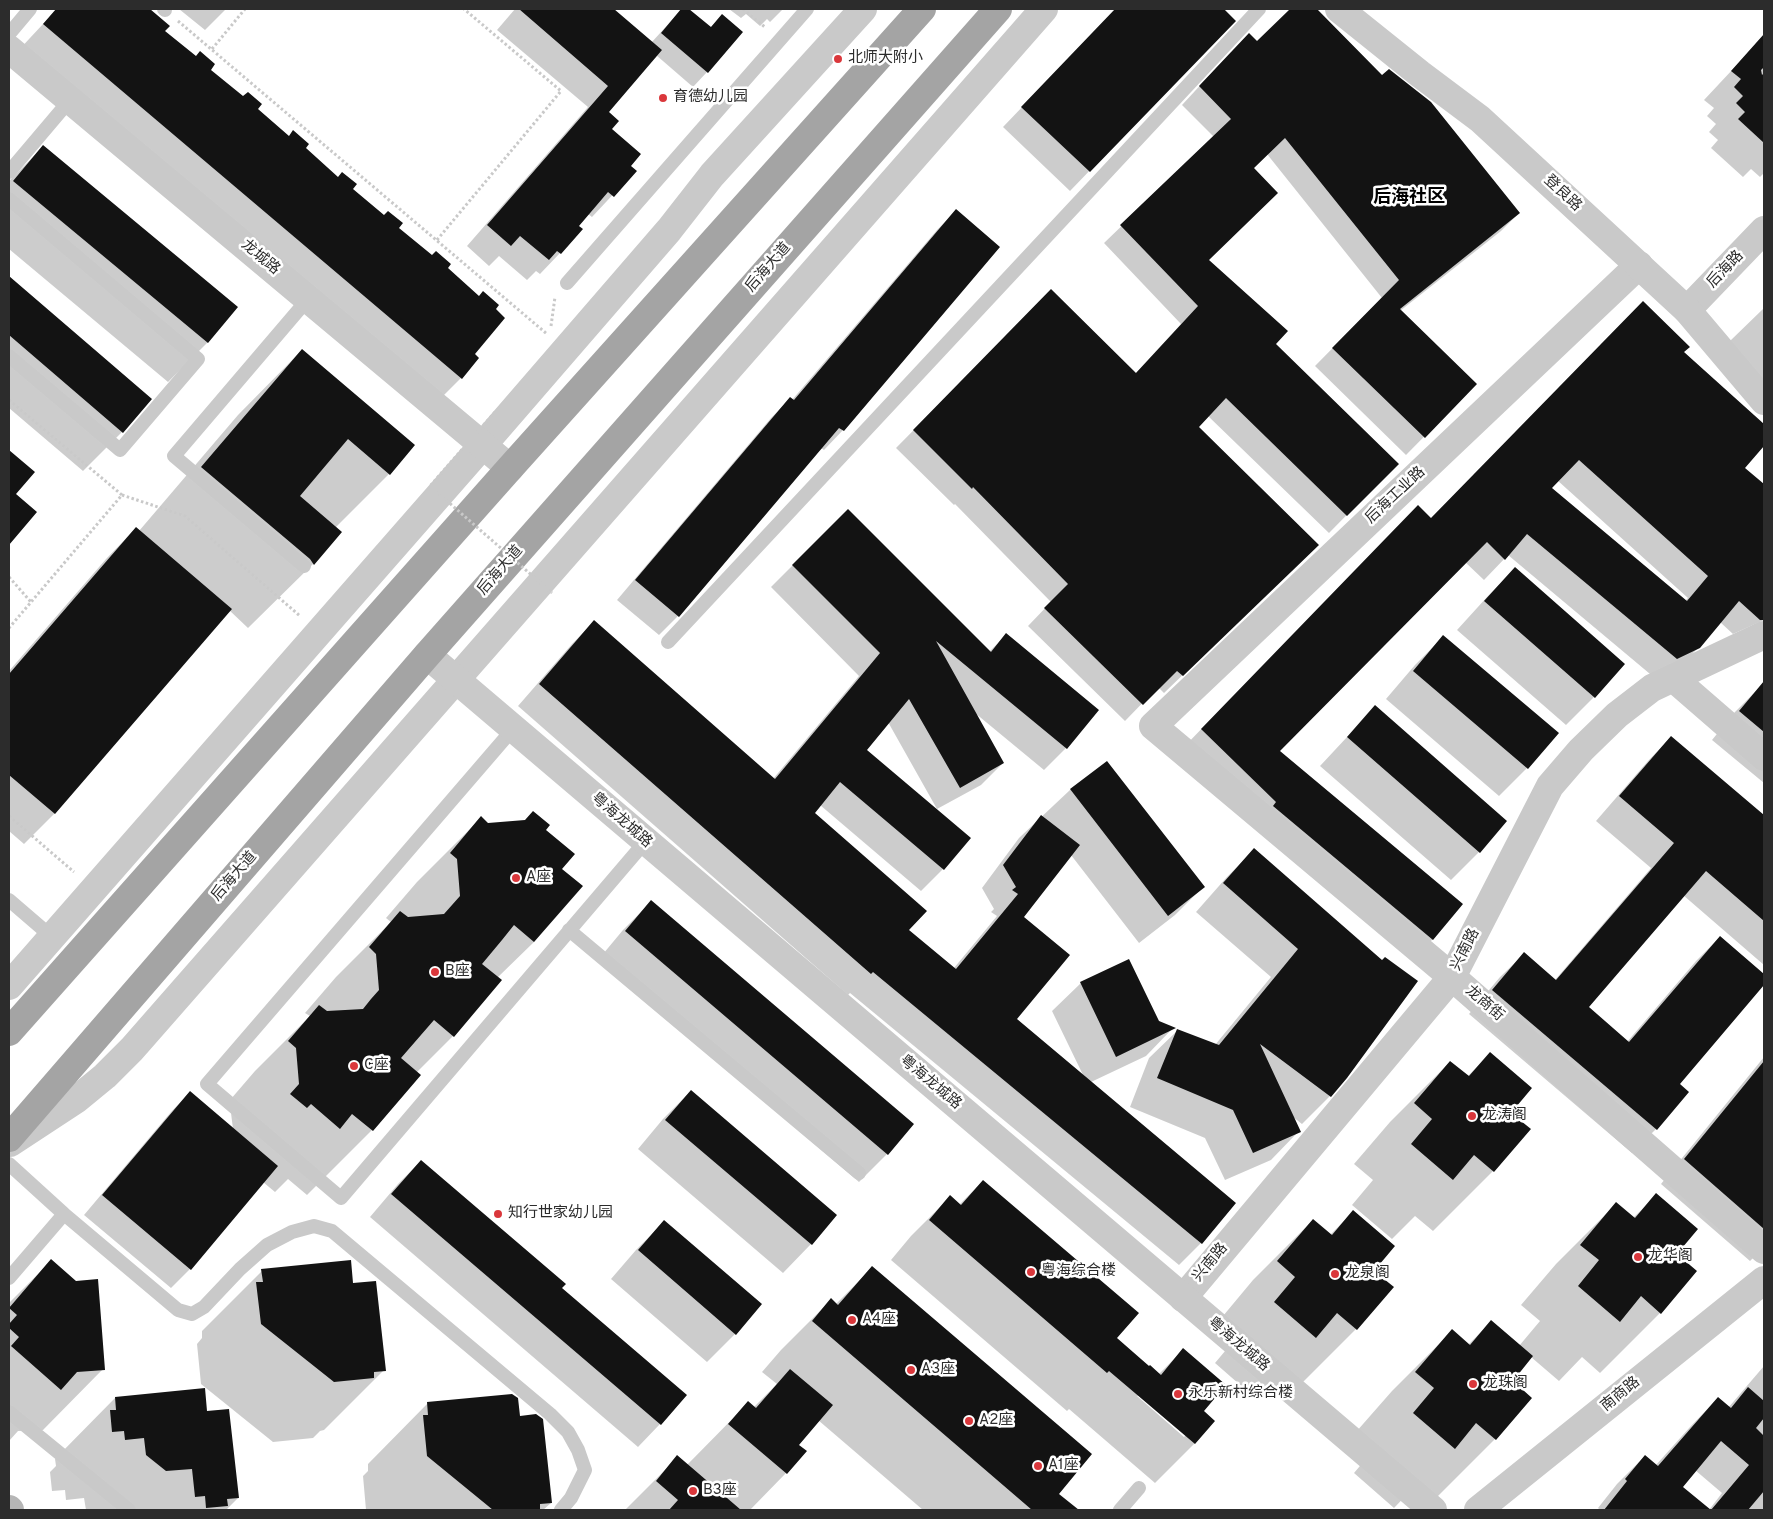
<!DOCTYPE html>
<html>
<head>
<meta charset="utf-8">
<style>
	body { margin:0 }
	#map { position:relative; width:1773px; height:1519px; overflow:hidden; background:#fff; font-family:Overpass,sans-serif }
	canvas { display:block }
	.frame { position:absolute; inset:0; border:10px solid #2c2c2c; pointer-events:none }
</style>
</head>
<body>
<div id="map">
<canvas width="1773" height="1519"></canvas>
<div class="frame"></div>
</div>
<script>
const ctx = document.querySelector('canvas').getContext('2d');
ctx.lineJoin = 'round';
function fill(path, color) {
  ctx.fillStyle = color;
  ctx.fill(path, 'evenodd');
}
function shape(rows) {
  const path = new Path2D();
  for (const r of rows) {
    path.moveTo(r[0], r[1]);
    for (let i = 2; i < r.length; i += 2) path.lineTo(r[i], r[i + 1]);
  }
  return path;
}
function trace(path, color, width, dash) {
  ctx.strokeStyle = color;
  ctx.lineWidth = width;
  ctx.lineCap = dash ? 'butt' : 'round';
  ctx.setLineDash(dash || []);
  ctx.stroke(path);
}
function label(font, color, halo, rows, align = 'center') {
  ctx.font = font + ' Overpass,"Noto Sans SC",sans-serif';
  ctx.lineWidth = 5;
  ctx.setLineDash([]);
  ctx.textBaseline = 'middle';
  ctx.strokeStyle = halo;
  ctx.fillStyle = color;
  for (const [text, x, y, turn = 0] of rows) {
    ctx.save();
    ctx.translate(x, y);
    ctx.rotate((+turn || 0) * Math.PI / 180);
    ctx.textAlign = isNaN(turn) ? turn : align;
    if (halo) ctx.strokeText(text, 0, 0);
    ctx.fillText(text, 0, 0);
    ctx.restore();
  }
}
fill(shape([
	[57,9,137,9,398,229,473,354,461,378,433,406,16,53],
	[179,9,226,9,205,30],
	[515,9,612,9,651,43,682,9,687,9,710,28,722,16,707,72,693,87,656,55,607,113,610,129,629,166,635,171,592,217,588,214,577,226,560,253,540,274,536,271,527,280,499,256,489,266,467,246,588,107,497,30],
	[729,9,783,9,770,22,767,19,760,26,746,14,741,18],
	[1116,9,1222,9,1234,21,1070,191,1003,127],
	[1292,9,1315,9,1519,213,1501,231,1400,311,1476,384,1406,455,1315,366,1382,298,1267,154,1252,168,1208,260,1274,344,1397,464,1329,533,1208,416,1198,427,1300,562,1164,693,1158,687,1125,721,1028,626,1051,602,955,504,954,505,896,448,1051,291,1135,374,1181,324,1104,243,1214,137,1182,105,1231,52,1257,43],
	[1762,38,1764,40,1764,173,1760,177,1751,169,1743,177,1711,148,1718,140,1709,132,1716,124,1707,116,1714,108,1704,100],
	[43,147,208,342,168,382,9,249,9,181],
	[956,211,998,247,843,430,824,450,821,448,678,616,659,635,617,600,771,418,790,399,792,400,937,230],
	[9,278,150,399,122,432,83,471,9,408],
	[1764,308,1764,383,1730,341],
	[302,350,414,445,389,474,335,528,340,532,313,564,248,628,229,610,54,814,24,844,9,831,9,671,106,559,136,528,139,531,238,415],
	[1682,353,1764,426,1764,444,1743,468,1764,486,1764,620,1733,634,1720,622,1699,647,1678,668,1656,679,1508,555,1484,580,1465,562,1278,751,1461,904,1432,940,1411,960,1181,750,1397,527,1431,519],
	[1557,480,1688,598,1685,601,1550,488],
	[9,451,33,472,14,495,35,512,9,543],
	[848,510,989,652,1006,635,1066,748,1044,770,975,713,1003,763,981,785,937,809,888,722,865,750,943,869,921,891,820,805,813,813,907,931,954,968,997,916,991,912,994,909,982,888,1019,838,1070,790,1107,763,1203,887,1175,915,1139,943,1071,855,1023,917,1015,1019,1084,1077,1052,1011,1081,983,1173,1028,1146,1056,1091,1082,1234,1203,1201,1243,1179,1265,850,993,848,995,518,706,572,644,594,622,773,779,859,676,771,587],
	[1515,569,1623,664,1594,697,1566,725,1457,630,1487,597],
	[1443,637,1527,768,1499,796,1386,699,1415,665],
	[1762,685,1764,687,1764,783,1712,740,1734,713],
	[1375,707,1505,822,1479,852,1451,880,1320,766],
	[1671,737,1764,817,1764,965,1683,895,1587,1007,1627,1042,1696,961,1720,937,1764,976,1764,983,1678,1084,1687,1092,1656,1129,1632,1153,1469,1014,1500,977,1524,954,1555,980,1651,868,1596,821,1648,761],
	[481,818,488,824,544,830,561,869,581,886,534,942,497,978,500,981,453,1036,416,1073,419,1075,372,1130,307,1195,288,1179,275,1192,263,1182,190,1269,171,1288,84,1215,171,1112,190,1092,233,1129,231,1113,224,1107,255,1071,310,1016,305,1013,336,977,391,922,386,918,417,882],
	[1254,850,1381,962,1330,1096,1302,1124,1293,1117,1299,1131,1271,1160,1225,1180,1205,1138,1130,1107,1149,1058,1178,1030,1215,1045,1271,977,1196,912,1226,878],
	[651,902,887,1154,859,1182,598,960,623,930],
	[1490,1054,1509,1113,1493,1171,1433,1231,1415,1216,1392,1239,1352,1205,1373,1180,1354,1164,1390,1122,1450,1062,1467,1077],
	[1764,1057,1764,1247,1750,1261,1661,1184],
	[691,1091,836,1215,811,1244,783,1273,638,1149,663,1119],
	[421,1161,561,1288,660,1424,638,1447,370,1217,398,1184],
	[983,1181,1115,1339,1159,1374,1183,1350,1202,1411,1213,1421,1194,1444,1155,1483,1069,1409,1067,1411,891,1260,911,1236,950,1197,959,1205],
	[1139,1395,1186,1435,1184,1437,1137,1396],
	[1657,1195,1676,1254,1660,1313,1600,1373,1582,1357,1559,1381,1531,1357,1511,1381,1530,1398,1495,1439,1435,1499,1417,1484,1394,1508,1354,1473,1375,1448,1356,1432,1392,1391,1452,1331,1468,1345,1491,1322,1519,1346,1540,1321,1521,1305,1556,1264,1616,1204,1633,1218],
	[1353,1212,1372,1271,1356,1329,1296,1389,1279,1374,1255,1398,1215,1363,1236,1338,1218,1322,1253,1280,1313,1220,1330,1235],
	[664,1222,735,1334,707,1362,611,1279,636,1250],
	[51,1261,103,1369,43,1430,18,1431,9,1441,9,1303],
	[872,1268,1057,1494,1065,1500,1057,1510,923,1510,818,1420,798,1445,805,1451,786,1473,750,1510,625,1510,678,1457,687,1465,748,1403,754,1407,777,1384,762,1372,781,1350,831,1300,836,1304],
	[262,1271,352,1284,384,1370,324,1430,320,1431,313,1438,273,1442,201,1384,197,1344,202,1338,202,1331],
	[1764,1366,1764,1510,1600,1510,1598,1508,1617,1484,1645,1456,1656,1465,1690,1427,1718,1398,1728,1408],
	[1695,1470,1722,1493,1709,1510,1681,1487],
	[203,1390,206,1412,238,1498,226,1510,86,1510,84,1498,66,1500,65,1490,52,1491,50,1472,56,1466,55,1459,115,1398],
	[428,1403,519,1418,551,1503,543,1510,366,1510,363,1476,368,1471,368,1464]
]), '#0003');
fill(shape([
	[56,9,150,9,170,26,165,31,196,56,200,51,215,64,211,70,243,96,248,92,262,104,258,109,289,136,293,130,309,144,306,148,338,177,342,172,357,184,353,189,384,215,388,211,403,223,399,228,432,255,436,251,451,264,448,268,479,296,483,291,499,305,496,309,505,318,475,354,479,358,462,379,43,24],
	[519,9,614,9,662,50,609,112,619,121,612,129,641,154,631,166,637,171,614,197,608,192,579,226,583,229,561,254,557,251,549,260,520,236,511,246,487,225,608,86],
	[681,9,689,9,711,27,722,14,743,32,708,73,661,33],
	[1115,9,1224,9,1236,21,1090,172,1021,107],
	[1290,9,1317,9,1382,75,1389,69,1431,102,1520,213,1400,309,1477,384,1425,438,1332,348,1399,280,1285,138,1254,168,1278,193,1209,260,1288,331,1276,344,1399,464,1347,516,1226,398,1199,427,1319,545,1183,676,1177,671,1143,705,1044,608,1068,584,973,487,972,489,913,430,1051,289,1136,373,1198,306,1120,225,1231,119,1199,86,1249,33,1257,41],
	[1764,34,1764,67,1761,70,1762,75,1764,73,1764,143,1738,119,1745,112,1736,103,1743,96,1734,87,1741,79,1731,71],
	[43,145,238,307,208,343,13,181],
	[956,209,1000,247,844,431,839,428,679,617,635,580,790,397,794,400],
	[9,276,152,399,123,433,9,335],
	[1643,301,1690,347,1684,352,1764,424,1764,446,1745,468,1764,484,1764,620,1760,620,1739,601,1700,648,1677,659,1527,534,1505,560,1487,542,1280,751,1463,904,1433,940,1273,806,1276,802,1201,729,1418,505,1431,518],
	[1579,460,1708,576,1687,601,1552,488],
	[302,349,415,445,390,475,348,439,300,496,342,532,314,565,310,559,201,467],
	[9,450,35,472,16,494,37,512,9,545],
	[848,509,991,652,1006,633,1099,710,1067,749,936,641,1004,763,960,788,909,699,867,750,971,838,944,870,840,782,815,813,927,911,909,930,956,969,1018,894,1012,890,1016,887,1003,865,1041,815,1080,845,1024,917,1070,955,1017,1019,1236,1203,1202,1244,873,972,871,974,539,684,594,620,775,779,880,653,792,565],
	[136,527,232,609,55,814,9,775,9,674],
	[1515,567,1625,664,1595,698,1484,601],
	[1443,635,1559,733,1528,769,1413,671],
	[1764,681,1764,732,1739,711],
	[1375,705,1507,821,1480,853,1347,737],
	[1671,736,1764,815,1764,921,1706,871,1589,1007,1629,1042,1720,936,1764,974,1764,985,1680,1084,1689,1092,1657,1130,1492,990,1524,952,1556,980,1674,843,1619,796],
	[1107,761,1205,887,1168,916,1070,789],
	[533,811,550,825,546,830,575,854,562,869,583,886,534,942,514,925,502,940,482,964,502,980,454,1037,434,1020,401,1058,421,1075,373,1131,352,1114,340,1129,311,1104,307,1108,290,1094,299,1084,296,1048,288,1041,319,1005,327,1011,363,1009,371,999,379,990,376,954,369,947,400,911,408,917,444,914,460,896,457,859,450,853,481,816,488,823,525,820],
	[1254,848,1382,960,1385,957,1418,981,1347,1078,1331,1097,1260,1044,1301,1132,1253,1153,1233,1110,1157,1078,1177,1029,1219,1045,1298,949,1223,883],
	[651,900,914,1124,888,1155,625,931],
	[1129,959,1159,1021,1176,1028,1116,1057,1080,982],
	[1490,1052,1532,1088,1511,1113,1531,1129,1494,1172,1474,1155,1453,1180,1411,1144,1432,1119,1414,1103,1450,1061,1469,1076],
	[1764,1061,1764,1229,1684,1159],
	[691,1090,837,1215,812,1245,665,1120],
	[190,1091,278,1166,191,1270,102,1195],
	[421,1160,566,1284,562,1288,687,1395,661,1425,391,1194],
	[983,1180,1139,1313,1117,1338,1149,1366,1150,1365,1161,1375,1183,1348,1226,1385,1204,1411,1215,1421,1195,1444,1109,1371,1107,1373,929,1220,950,1195,961,1205],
	[1656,1193,1698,1229,1677,1254,1697,1271,1661,1314,1641,1296,1620,1322,1578,1286,1599,1260,1580,1245,1616,1202,1635,1218],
	[1353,1210,1395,1246,1374,1271,1394,1287,1357,1330,1337,1313,1316,1338,1274,1302,1295,1277,1277,1261,1313,1219,1332,1235],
	[664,1220,762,1304,736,1335,638,1250],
	[51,1259,76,1281,98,1279,105,1370,77,1372,61,1390,11,1346,19,1337,9,1328,9,1324,17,1315,9,1308],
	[351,1260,353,1283,376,1281,386,1371,374,1372,374,1378,334,1382,261,1324,256,1282,263,1282,261,1269],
	[872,1266,1092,1454,1059,1494,1079,1510,1032,1510,812,1321,831,1298,838,1305],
	[1491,1320,1533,1356,1513,1381,1532,1398,1496,1440,1476,1423,1455,1449,1413,1413,1434,1388,1415,1372,1452,1329,1470,1345],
	[790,1369,833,1405,799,1445,807,1451,787,1474,728,1424,748,1401,756,1408],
	[1748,1387,1764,1401,1764,1418,1756,1428,1764,1436,1764,1491,1748,1510,1604,1510,1627,1481,1625,1479,1645,1455,1658,1466,1718,1397,1731,1408],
	[1721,1441,1749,1465,1711,1510,1683,1487],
	[205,1388,207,1411,229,1409,239,1498,227,1499,228,1506,206,1508,205,1496,195,1497,192,1469,166,1471,146,1455,144,1438,125,1440,124,1431,112,1432,110,1410,116,1410,115,1397],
	[512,1394,518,1398,520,1416,536,1414,543,1419,552,1503,540,1504,540,1510,493,1510,427,1456,423,1415,428,1415,427,1402],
	[677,1455,741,1510,669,1510,678,1500,656,1481]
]), '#131313');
trace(shape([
	[743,9,766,28],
	[178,21,547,334],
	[212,49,245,9],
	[437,240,561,91,464,9],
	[551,326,555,297],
	[9,400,122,495,9,628],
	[122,495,185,516,300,616],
	[9,577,31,602],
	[9,816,74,872]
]), '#c9c9c9', 3, [2.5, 2.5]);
trace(shape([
	[164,9,165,10],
	[9,34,30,9],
	[9,172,70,100],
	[9,199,198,359,120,450,9,356],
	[567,283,807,9],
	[304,566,174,456,308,299],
	[668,642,1259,9],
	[513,729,207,1084,341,1198,645,842],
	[9,900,52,937],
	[569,930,859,1173],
	[9,1164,64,1214,178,1310,192,1314,204,1307,240,1269,267,1245,292,1232,314,1226,332,1231,550,1414,568,1432,578,1450,585,1470,571,1498,561,1510],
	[9,1278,64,1214],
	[9,1412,129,1510],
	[1120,1510,1139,1488]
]), '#c9c9c9', 14);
trace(shape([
	[1639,265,1153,726,1452,977,1764,1250],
	[1687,310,1764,230],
	[1673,678,1764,757],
	[9,986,483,445,669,230,712,175,863,9],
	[10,1143,77,1099,105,1076,132,1049,1044,9],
	[1183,1298,1452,977,1550,786,1581,750,1617,715,1652,688,1764,635]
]), '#c9c9c9', 28);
trace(shape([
	[1339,9,1420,74,1480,119,1687,310,1764,401],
	[9,49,510,468],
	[427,655,1433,1510],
	[1478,1510,1764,1280]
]), '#c9c9c9', 28);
trace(shape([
	[9,1509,10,1510]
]), '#b6b6b6', 28);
trace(shape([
	[9,1032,510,468,922,9],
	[9,1138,427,655,998,9]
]), '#a4a4a4', 28);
trace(shape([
	[495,412,430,486,552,593]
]), '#c9c9c9', 3, [2.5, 2.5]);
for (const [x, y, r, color] of [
	[838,59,5,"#da373b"],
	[663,98,5,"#da373b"],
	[516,878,5,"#da373b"],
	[435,972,5,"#da373b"],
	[354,1066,5,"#da373b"],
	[1472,1116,5,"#da373b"],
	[498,1214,5,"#da373b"],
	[1638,1257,5,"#da373b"],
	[1031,1272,5,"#da373b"],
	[1335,1274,5,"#da373b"],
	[852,1320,5,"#da373b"],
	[911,1370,5,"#da373b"],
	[1473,1384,5,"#da373b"],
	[1178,1394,5,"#da373b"],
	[969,1421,5,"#da373b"],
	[1038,1466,5,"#da373b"],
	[693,1491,5,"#da373b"]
]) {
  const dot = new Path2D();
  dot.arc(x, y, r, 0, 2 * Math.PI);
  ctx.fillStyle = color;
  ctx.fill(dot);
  trace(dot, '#fff', 2);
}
label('15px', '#2c2c2c', '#fff', [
	["北师大附小",848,59],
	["育德幼儿园",673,98],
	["A座",526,878],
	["B座",445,972],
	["C座",364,1066],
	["龙涛阁",1482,1116],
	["知行世家幼儿园",508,1214],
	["龙华阁",1648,1257],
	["粤海综合楼",1041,1272],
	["龙泉阁",1345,1274],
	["A4座",862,1320],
	["A3座",921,1370],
	["龙珠阁",1483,1384],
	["永乐新村综合楼",1188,1394],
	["A2座",979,1421],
	["A1座",1048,1466],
	["B3座",703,1491]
], 'left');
label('15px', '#2c2c2c', '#fff', [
	["登良路",1562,194,43],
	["龙城路",260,258,40],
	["后海大道",769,268,-49],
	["后海路",1726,270,-46],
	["后海工业路",1396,496,-43],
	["后海大道",501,571,-49],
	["粤海龙城路",621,821,41],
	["后海大道",235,877,-49],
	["兴南路",1466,950,-63],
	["龙商街",1484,1004,41],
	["粤海龙城路",930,1083,40],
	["兴南路",1211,1263,-50],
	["粤海龙城路",1238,1345,40],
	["南商路",1621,1395,-39]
]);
label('bold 18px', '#000', '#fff', [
	["后海社区",1409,198]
]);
</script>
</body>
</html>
